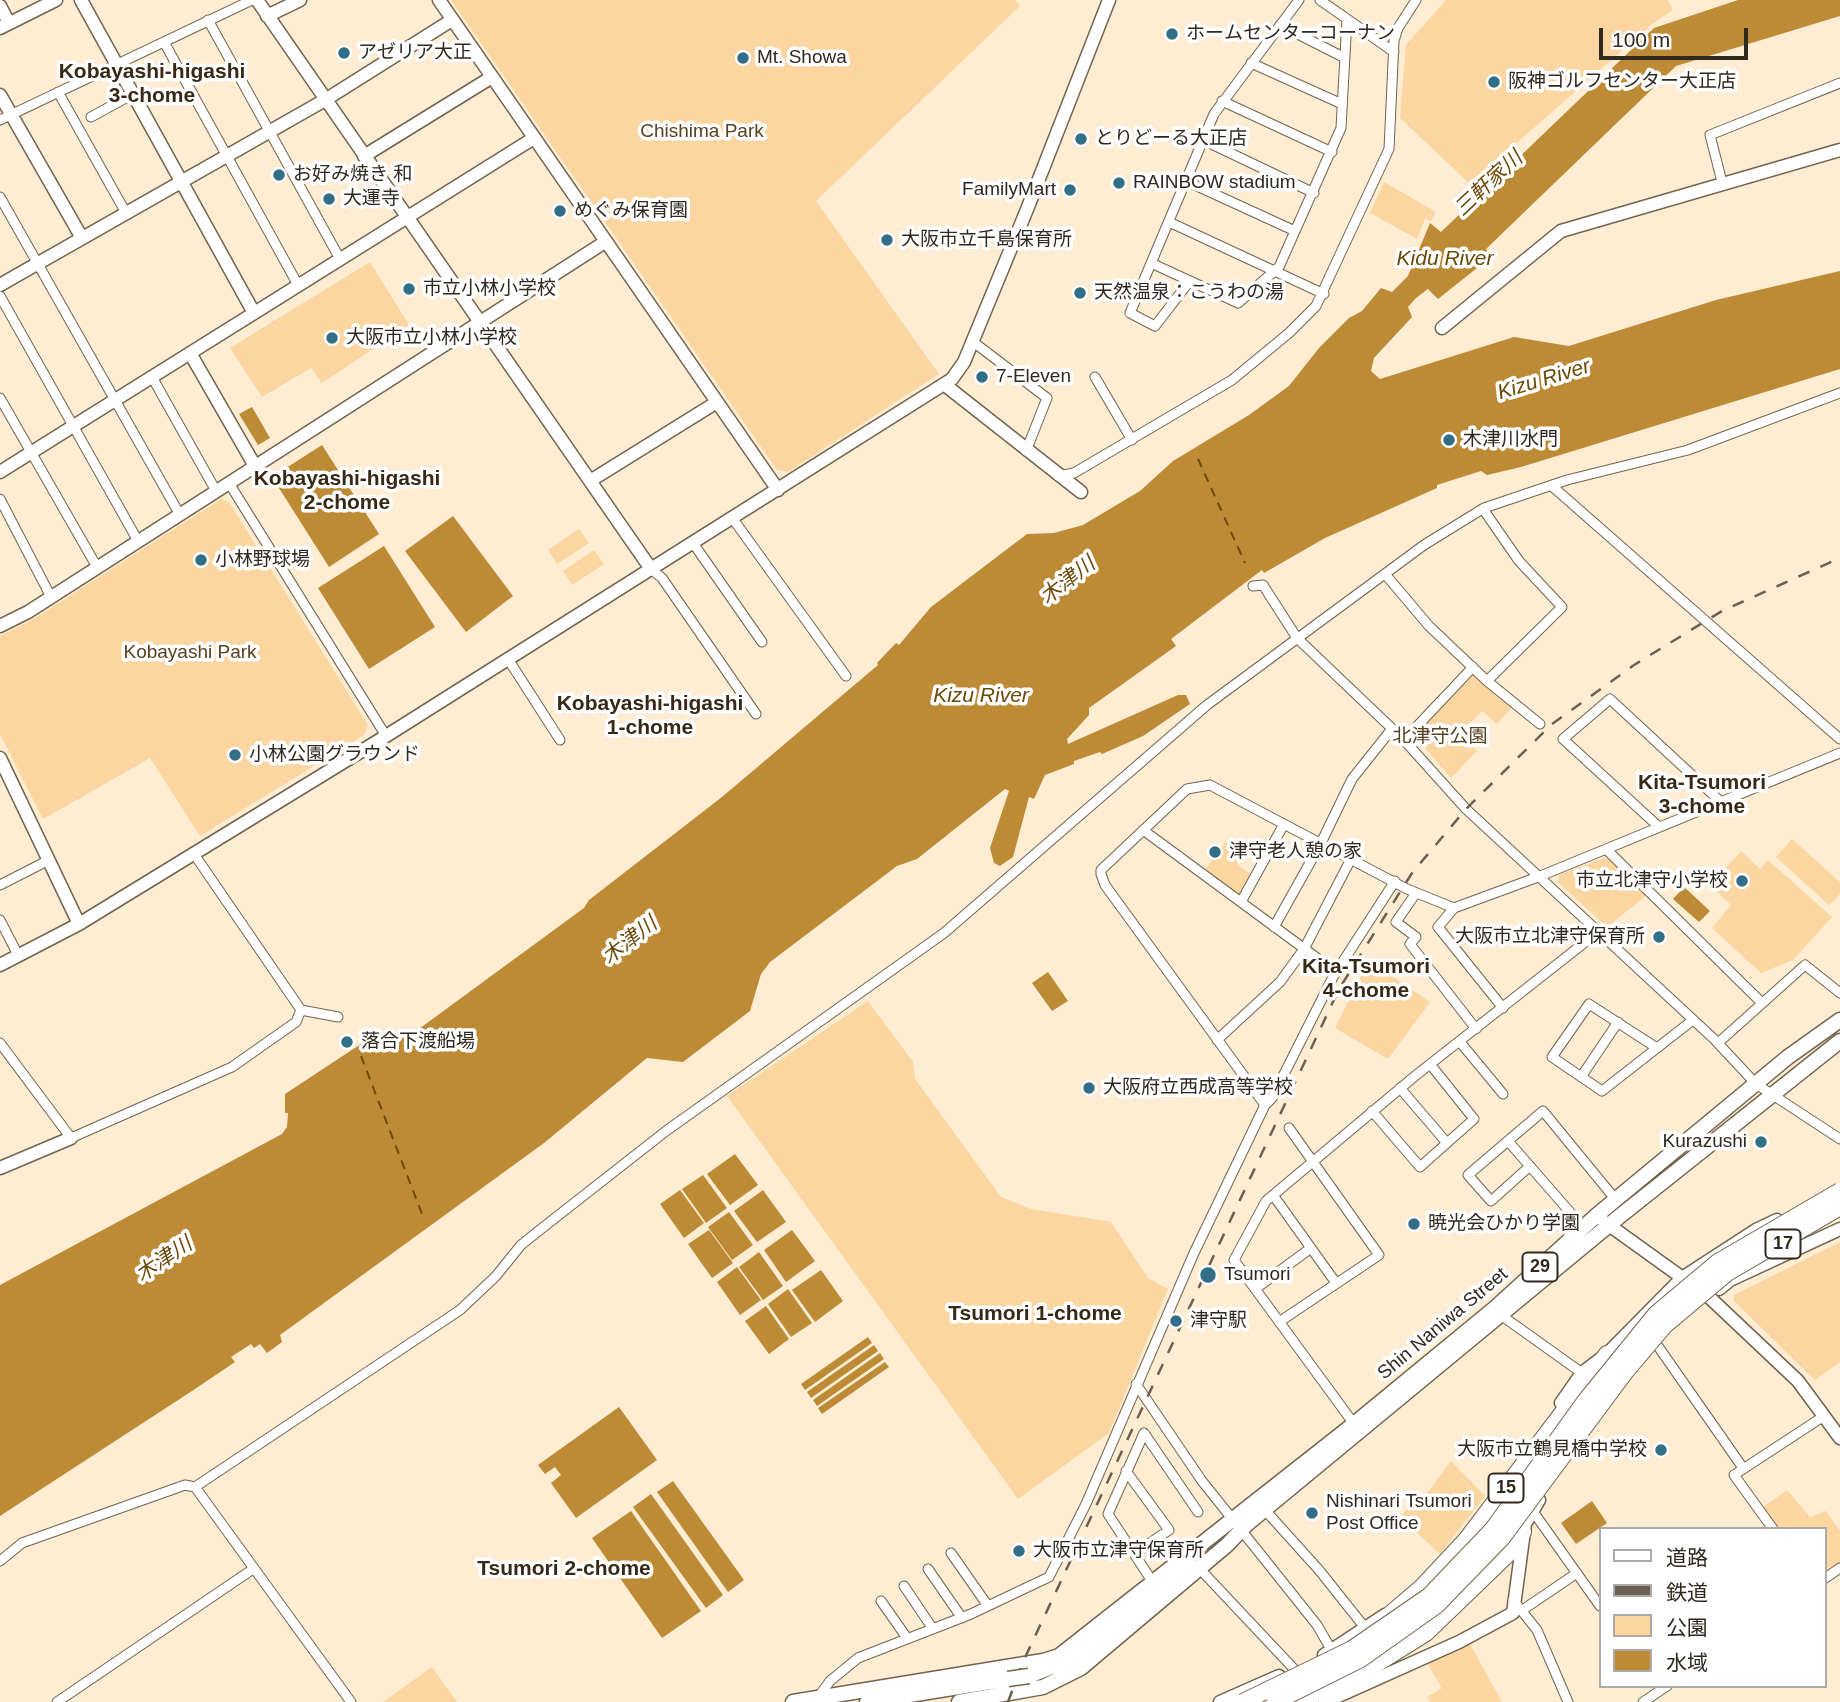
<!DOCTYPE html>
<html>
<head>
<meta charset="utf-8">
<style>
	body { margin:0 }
	#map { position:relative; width:1840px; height:1702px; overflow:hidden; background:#feecd3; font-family:Helvetica,"Noto Sans JP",sans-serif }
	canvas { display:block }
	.legend { position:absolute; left:1599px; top:1527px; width:228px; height:161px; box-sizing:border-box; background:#fff; border:2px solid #aca9a6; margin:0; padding:9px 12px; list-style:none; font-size:21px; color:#302920 }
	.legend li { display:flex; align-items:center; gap:14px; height:35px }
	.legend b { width:35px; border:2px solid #aca9a6 }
	.scale { position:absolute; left:1599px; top:28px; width:149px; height:32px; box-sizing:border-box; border:4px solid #302920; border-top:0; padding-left:9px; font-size:21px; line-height:24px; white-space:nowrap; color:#302920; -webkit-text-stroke:5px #fff; paint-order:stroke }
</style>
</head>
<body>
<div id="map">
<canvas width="1840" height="1702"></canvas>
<ul class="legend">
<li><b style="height:9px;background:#fff"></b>道路</li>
<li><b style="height:9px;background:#6b6053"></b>鉄道</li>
<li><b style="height:19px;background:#fbd6a1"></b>公園</li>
<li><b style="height:19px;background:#bd8a36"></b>水域</li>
</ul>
<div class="scale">100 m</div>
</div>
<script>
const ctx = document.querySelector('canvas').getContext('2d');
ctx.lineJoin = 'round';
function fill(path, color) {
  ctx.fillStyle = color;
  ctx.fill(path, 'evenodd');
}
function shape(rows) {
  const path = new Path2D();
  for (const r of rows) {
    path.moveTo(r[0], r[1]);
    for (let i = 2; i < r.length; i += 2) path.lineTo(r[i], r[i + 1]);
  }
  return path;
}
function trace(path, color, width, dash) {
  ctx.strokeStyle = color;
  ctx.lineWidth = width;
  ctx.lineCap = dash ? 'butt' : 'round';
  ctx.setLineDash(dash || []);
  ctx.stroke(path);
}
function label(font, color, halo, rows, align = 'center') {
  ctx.font = font + ' Helvetica,"Noto Sans JP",sans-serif';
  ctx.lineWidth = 7;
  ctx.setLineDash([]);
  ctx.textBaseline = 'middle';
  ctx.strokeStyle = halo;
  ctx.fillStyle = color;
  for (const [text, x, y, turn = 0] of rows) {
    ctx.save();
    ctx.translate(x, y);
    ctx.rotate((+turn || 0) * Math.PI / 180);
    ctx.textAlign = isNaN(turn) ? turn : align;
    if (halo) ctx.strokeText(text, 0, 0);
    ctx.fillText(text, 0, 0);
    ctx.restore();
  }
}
fill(shape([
	[451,0,1015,0,1020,6,816,201,939,374,788,472,777,470],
	[1446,0,1668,0,1673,10,1651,25,1470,184,1400,118,1406,45],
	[1384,182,1436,212,1431,221,1425,219,1417,239,1370,213],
	[370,262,409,325,322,383,311,368,262,397,230,348],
	[221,499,229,502,368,725,364,735,200,836,150,758,43,819,0,734,0,636,32,620],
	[579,529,589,543,557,564,548,550],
	[594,550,604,564,572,585,563,571],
	[1472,672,1512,707,1497,724,1482,711,1459,734,1477,751,1451,778,1415,736],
	[1792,839,1840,882,1840,894,1829,905,1776,857],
	[1226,841,1244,854,1237,864,1253,876,1240,899,1206,874,1205,870],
	[1741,851,1760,869,1768,860,1832,917,1793,960,1761,973,1712,928,1731,905,1710,885],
	[1604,858,1610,859,1647,895,1607,927,1559,883,1559,875],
	[1382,969,1430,1002,1388,1059,1335,1028,1363,972],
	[868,1001,913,1062,915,1079,1001,1197,1031,1209,1111,1222,1148,1278,1168,1289,1109,1433,1018,1499,727,1096],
	[1840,1242,1840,1362,1815,1380,1734,1301,1734,1295],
	[1451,1461,1485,1496,1440,1554,1400,1517,1411,1505,1416,1508],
	[1787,1490,1810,1517,1826,1511,1840,1531,1840,1564,1824,1575,1824,1529,1776,1529,1762,1508],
	[1470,1644,1502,1702,1431,1702,1427,1697,1442,1688,1427,1663],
	[432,1667,457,1702,383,1702]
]), '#fbd6a1');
fill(shape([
	[1738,0,1840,0,1840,16,1676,66,1486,249,1492,256,1438,299,1428,289,1416,298,1408,307,1412,317,1374,358,1371,371,1380,379,1514,337,1569,346,1716,300,1840,271,1840,369,1521,467,1487,475,1481,471,1437,485,1437,488,1325,538,1264,573,1262,570,1171,639,1176,646,1089,708,1089,715,1067,739,1068,744,1178,695,1186,695,1190,704,1143,736,1102,754,1100,752,1074,761,1074,764,1045,775,1034,799,1029,797,1013,857,1000,866,994,863,990,848,1009,791,1005,789,917,859,897,866,770,962,761,974,750,1011,683,1062,647,1058,544,1143,280,1335,282,1342,267,1353,260,1344,254,1348,251,1344,231,1357,235,1362,192,1391,0,1516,0,1285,282,1134,287,1127,288,1113,285,1113,285,1094,373,1036,412,1034,584,908,589,900,722,797,878,665,877,663,896,643,899,645,931,607,1027,534,1054,533,1083,525,1140,491,1173,461,1249,415,1289,386,1319,348,1349,318,1362,311,1381,288,1392,292,1408,276,1430,223,1441,232,1654,28],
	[252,407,270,438,258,445,239,414],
	[322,445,379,534,329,567,272,477],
	[453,516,513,596,466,632,405,551],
	[384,546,435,627,369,669,318,588],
	[1684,887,1710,911,1699,922,1673,899],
	[1048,972,1068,1001,1052,1011,1032,983],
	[735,1154,758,1185,730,1205,707,1174],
	[703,1175,727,1208,706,1223,682,1189],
	[680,1190,704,1223,684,1238,660,1204],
	[763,1190,786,1222,757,1242,734,1211],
	[729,1212,753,1245,732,1260,708,1227],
	[709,1230,733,1263,712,1278,688,1244],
	[792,1230,815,1261,786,1282,764,1250],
	[759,1252,783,1286,763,1300,739,1267],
	[737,1267,761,1300,740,1315,717,1282],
	[821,1270,843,1301,815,1322,792,1290],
	[788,1289,812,1323,791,1337,768,1304],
	[766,1306,789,1339,769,1354,745,1321],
	[868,1337,872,1343,805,1390,801,1384],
	[874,1345,878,1351,811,1398,807,1392],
	[880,1353,884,1359,817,1406,813,1400],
	[885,1362,889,1367,822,1414,818,1408],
	[619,1407,657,1460,576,1518,551,1483,561,1475,555,1467,545,1474,538,1465],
	[673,1481,744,1580,728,1592,657,1492],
	[651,1494,723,1595,706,1608,633,1507],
	[1592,1501,1607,1523,1576,1544,1561,1523],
	[631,1511,701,1611,662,1638,592,1538]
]), '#bd8a36');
trace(shape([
	[1198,459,1245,563],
	[361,1056,424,1219]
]), '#6c4907', 2, [9, 7]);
const street = shape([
	[1320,0,1394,52],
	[208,20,340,259],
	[1280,25,1345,58],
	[164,42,298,285],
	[1251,63,1342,104],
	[58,92,126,213],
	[1222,101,1332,152],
	[91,117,133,94],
	[0,120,252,0],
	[1203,140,1314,193],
	[1186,181,1295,231],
	[1722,182,1710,135,1840,83],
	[0,197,180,515],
	[1169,222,1324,294],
	[1151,263,1238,303,1279,267,1341,128,1347,19],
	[1189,282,1155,326,1130,313,1214,114,1299,0],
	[0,296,138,541],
	[972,341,1047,398,1026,451],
	[152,377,216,491],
	[1095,377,1132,440],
	[0,398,97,567],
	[1058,476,1074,473,1232,380,1289,333,1316,306,1389,149,1394,41,1398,28,1416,0],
	[229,483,386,736],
	[1552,486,1840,739],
	[0,499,51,597],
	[1483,509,1519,561,1562,607,1487,681],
	[733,519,846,676],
	[693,543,762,642],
	[651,569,662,578,756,714],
	[1385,574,1429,626,1487,681,1540,724],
	[1253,586,1263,585,1297,638,1404,740,1466,809,1714,1039,1756,1084,1840,1139],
	[508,659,560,740],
	[1404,740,1473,667],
	[1659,827,1563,739,1610,699,1721,802],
	[1143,830,1336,972],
	[1606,849,1762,1003],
	[194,854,301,1010,338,1017],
	[0,885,49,860],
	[1416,893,1396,922,1416,937,1410,944,1476,1029],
	[1241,902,1284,824],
	[1454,908,1438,927,1503,1008],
	[0,920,18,955],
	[1274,927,1321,843,1352,779,1391,730],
	[1217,1040,1280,982,1304,949,1351,859],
	[1460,1042,1503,1094],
	[0,1043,71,1138,232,1067,296,1022,301,1010],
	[1718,1043,1805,965,1840,993],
	[1657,1048,1589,1004,1552,1057,1602,1091,1657,1048,1693,1020],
	[1581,1077,1618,1022],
	[1400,1088,1447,1143],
	[1265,1105,1105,885,1101,874,1101,870,1187,789,1210,785,1407,889,1454,908,1538,877,1840,753],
	[1372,1111,1420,1167,1474,1119,1430,1064],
	[1508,1141,1583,1227],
	[1530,1166,1491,1201,1468,1175,1543,1111,1616,1200],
	[1273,1195,1336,1283],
	[1255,1289,1311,1248],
	[1498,1313,1582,1373],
	[1279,1322,1379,1255,1289,1128],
	[1655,1342,1743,1468],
	[1136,1384,1202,1481,1317,1625,1332,1651],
	[1354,1424,1234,1260,1266,1201,1415,1076,1598,932],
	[1126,1471,1169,1530,1134,1554],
	[1264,1509,1319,1570,1366,1629],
	[1532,1510,1600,1606],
	[1773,1529,1734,1475,1824,1416],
	[951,1553,988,1606],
	[0,1561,22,1543,185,1485,195,1487],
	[1199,1568,1294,1669],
	[928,1569,962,1618],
	[1824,1579,1840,1568],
	[1152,1581,1108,1514,1144,1433,1198,1512],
	[904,1586,933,1629],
	[1513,1600,1537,1630,1568,1702],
	[881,1601,907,1638],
	[1521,1611,1577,1573],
	[819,1696,830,1681,858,1658,971,1614,1049,1577,1086,1504,1194,1253,1265,1105,1272,1098,1333,977,1395,881],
	[57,1702,253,1569],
	[351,1702,195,1487,460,1310,496,1276,521,1245,541,1229,666,1131,944,933,1207,705,1424,545,1484,508,1567,480,1688,450,1840,393],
	[1643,1702,1667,1686]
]);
const secondary = shape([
	[81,0,254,313],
	[257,0,651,569],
	[439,0,778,490],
	[0,6,9,23],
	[267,16,300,0],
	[0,28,56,0],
	[0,95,82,238],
	[364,156,492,77],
	[0,285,325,100,452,20],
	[1442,328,1561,231,1840,150],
	[190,353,255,466],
	[945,385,1081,492],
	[0,472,534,138],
	[590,481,717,402],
	[0,626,28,612,605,242],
	[0,758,79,924],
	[0,965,79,924,386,736,952,379,964,362,1028,207,1109,0],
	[0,1168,71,1138],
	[1602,1220,1709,1297,1798,1381,1840,1438],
	[1719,1289,1730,1280,1840,1229],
	[1561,1403,1582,1373,1607,1354,1682,1278,1756,1230,1777,1220],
	[1324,1655,1385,1615],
	[1220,1702,1279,1676],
	[1325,1702,1459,1642,1513,1613,1525,1524,1539,1500]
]);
const primary = shape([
	[1029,1676,1071,1659,1190,1563],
	[793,1702,1043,1661,1059,1656,1354,1424,1495,1308,1597,1215,1788,1057,1840,1020],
	[867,1702,1008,1679],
	[959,1702,1043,1687,1081,1668,1227,1545,1247,1524,1620,1216,1840,1041]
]);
const highway = shape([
	[1381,1622,1423,1586,1466,1540,1607,1354],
	[1299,1702,1365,1671,1426,1633,1508,1554,1523,1532]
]);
trace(street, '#72634d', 11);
trace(secondary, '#72634d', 15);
trace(primary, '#72634d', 17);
trace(highway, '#72634d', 18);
trace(street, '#fff', 9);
trace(secondary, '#fff', 12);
trace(primary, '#fff', 14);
trace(highway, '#fff', 16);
trace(shape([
	[1008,1702,1022,1664,1339,989,1412,873,1466,809,1552,724,1634,665,1722,611,1840,558]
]), '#6b6053', 2.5, [12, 12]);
const primaryBridge = shape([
	[1008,1679,1029,1676]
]);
const highwayBridge = shape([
	[1243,1702,1352,1649,1429,1596,1493,1529,1586,1400,1656,1314,1718,1262,1840,1191],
	[1275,1702,1361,1659,1437,1605,1502,1538,1626,1371,1665,1325,1727,1273,1840,1207]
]);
trace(primaryBridge, '#72634d', 17, []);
trace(highwayBridge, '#72634d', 18, []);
trace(primaryBridge, '#fff', 14);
trace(highwayBridge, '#fff', 16);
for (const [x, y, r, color] of [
	[1172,34,7,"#326e85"],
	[344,53,7,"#326e85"],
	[743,58,7,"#326e85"],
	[1494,82,7,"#326e85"],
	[1081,139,7,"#326e85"],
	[279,175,7,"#326e85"],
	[1119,183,7,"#326e85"],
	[1070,190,7,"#326e85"],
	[329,199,7,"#326e85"],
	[560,211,7,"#326e85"],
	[887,240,7,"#326e85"],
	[409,289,7,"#326e85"],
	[1080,293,7,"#326e85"],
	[332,338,7,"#326e85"],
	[982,377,7,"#326e85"],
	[1449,440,7,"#326e85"],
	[201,560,7,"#326e85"],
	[235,755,7,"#326e85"],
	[1215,852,7,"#326e85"],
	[1742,881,7,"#326e85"],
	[1659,937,7,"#326e85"],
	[347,1042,7,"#326e85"],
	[1089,1088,7,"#326e85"],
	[1761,1142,7,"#326e85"],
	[1414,1224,7,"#326e85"],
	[1208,1275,9,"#326e85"],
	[1176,1321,7,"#326e85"],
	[1661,1450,7,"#326e85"],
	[1312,1513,7,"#326e85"],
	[1019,1551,7,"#326e85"]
]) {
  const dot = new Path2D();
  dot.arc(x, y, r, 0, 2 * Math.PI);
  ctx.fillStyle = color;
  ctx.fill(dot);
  trace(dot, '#fff', 2.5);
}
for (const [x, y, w] of [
	[1783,1244,35],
	[1540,1267,35],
	[1506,1488,35]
]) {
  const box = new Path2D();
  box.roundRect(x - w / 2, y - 14.5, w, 29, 5);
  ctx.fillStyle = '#fff';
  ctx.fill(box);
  trace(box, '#302920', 2);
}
label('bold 18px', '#302920', null, [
	["17",1783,1244],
	["29",1540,1267],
	["15",1506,1488]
]);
label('19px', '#302920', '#fff', [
	["ホームセンターコーナン",1186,34],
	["アゼリア大正",358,53],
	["Mt. Showa",757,58],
	["阪神ゴルフセンター大正店",1508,82],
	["とりどーる大正店",1095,139],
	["お好み焼き 和",293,175],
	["RAINBOW stadium",1133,183],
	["FamilyMart",1056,190,"right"],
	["大運寺",343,199],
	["めぐみ保育園",574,211],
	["大阪市立千島保育所",901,240],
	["市立小林小学校",423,289],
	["天然温泉：こうわの湯",1094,293],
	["大阪市立小林小学校",346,338],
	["7-Eleven",996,377],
	["木津川水門",1463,440],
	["小林野球場",215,560],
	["小林公園グラウンド",249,755],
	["津守老人憩の家",1229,852],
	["市立北津守小学校",1728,881,"right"],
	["大阪市立北津守保育所",1645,937,"right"],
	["落合下渡船場",361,1042],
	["大阪府立西成高等学校",1103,1088],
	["Kurazushi",1747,1142,"right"],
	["暁光会ひかり学園",1428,1224],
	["Tsumori",1224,1275],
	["津守駅",1190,1321],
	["大阪市立鶴見橋中学校",1647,1450,"right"],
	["Nishinari Tsumori",1326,1502],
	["Post Office",1326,1524],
	["大阪市立津守保育所",1033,1551]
], 'left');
label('19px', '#58411f', '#fff', [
	["Chishima Park",702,132],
	["Kobayashi Park",190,653],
	["北津守公園",1440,737]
]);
label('19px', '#302920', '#fff', [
	["Shin Naniwa Street",1443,1324,-40]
]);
label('bold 21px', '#372915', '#fff', [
	["Kobayashi-higashi",152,72],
	["3-chome",152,96],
	["Kobayashi-higashi",347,479],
	["2-chome",347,503],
	["Kobayashi-higashi",650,704],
	["1-chome",650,728],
	["Kita-Tsumori",1702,783],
	["3-chome",1702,807],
	["Kita-Tsumori",1366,967],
	["4-chome",1366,991],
	["Tsumori 1-chome",1035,1314],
	["Tsumori 2-chome",564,1569]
]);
label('italic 21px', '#6c4907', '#fff', [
	["三軒家川",1489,184,-43],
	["Kidu River",1445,259],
	["Kizu River",1544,380,-17],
	["木津川",1068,581,-38],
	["Kizu River",981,696],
	["木津川",630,941,-38],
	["木津川",164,1260,-34]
]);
</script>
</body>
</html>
